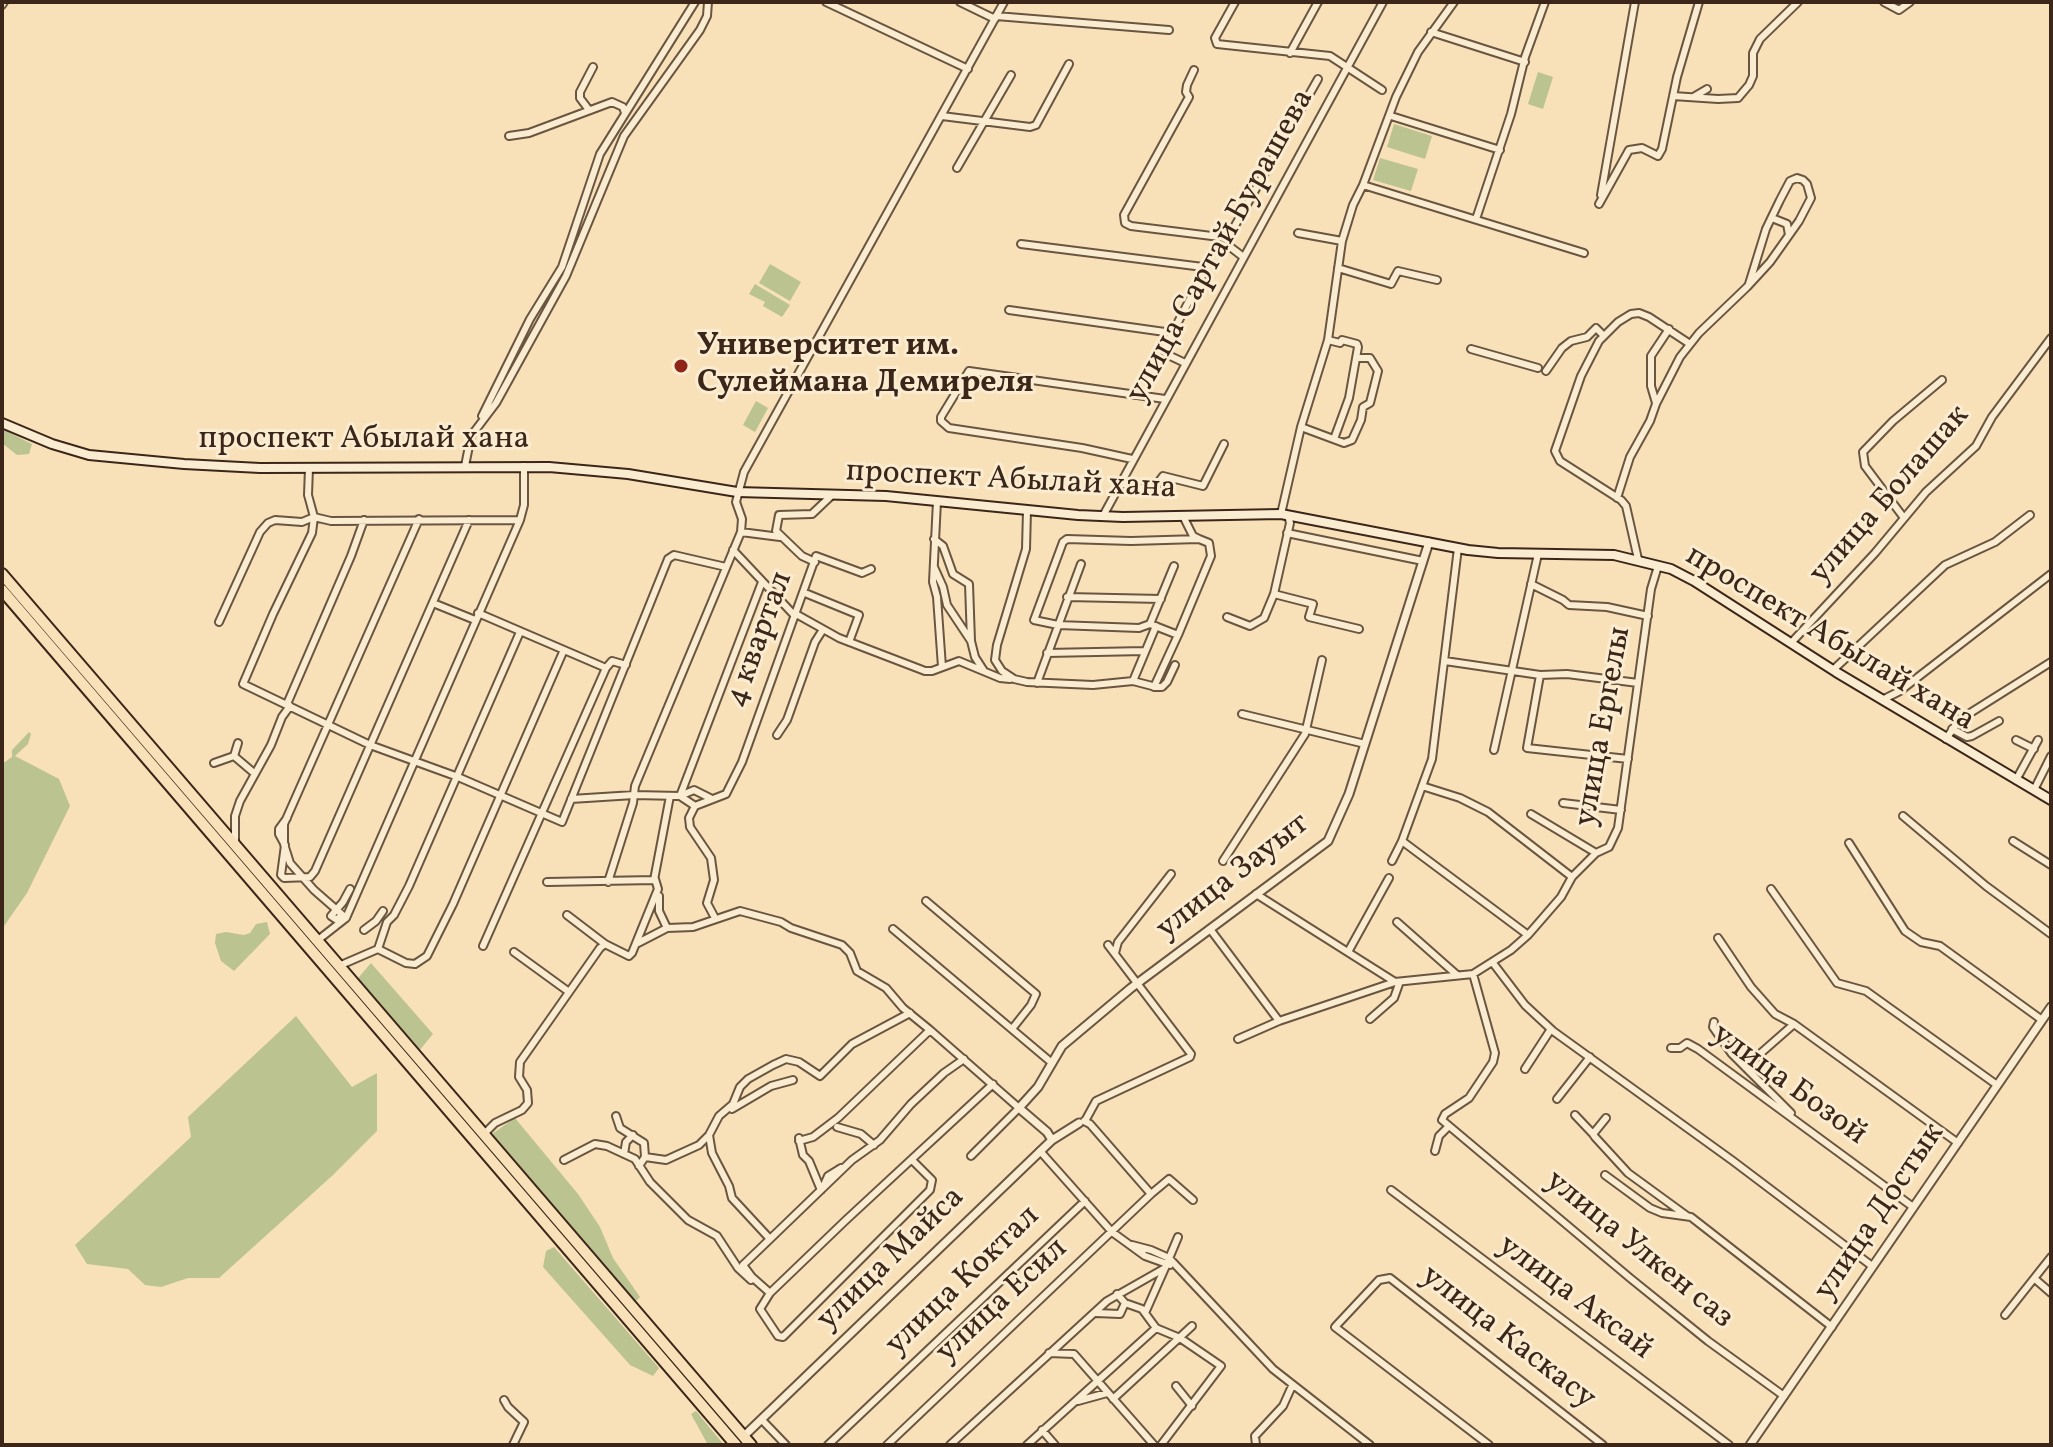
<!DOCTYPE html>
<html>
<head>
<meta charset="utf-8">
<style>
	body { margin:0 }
	#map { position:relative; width:2053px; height:1447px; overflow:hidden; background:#f8e1b8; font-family:Vollkorn,serif }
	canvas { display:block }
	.frame { position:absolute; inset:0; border:4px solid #3b2619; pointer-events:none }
</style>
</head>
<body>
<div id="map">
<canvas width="2053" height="1447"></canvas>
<div class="frame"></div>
</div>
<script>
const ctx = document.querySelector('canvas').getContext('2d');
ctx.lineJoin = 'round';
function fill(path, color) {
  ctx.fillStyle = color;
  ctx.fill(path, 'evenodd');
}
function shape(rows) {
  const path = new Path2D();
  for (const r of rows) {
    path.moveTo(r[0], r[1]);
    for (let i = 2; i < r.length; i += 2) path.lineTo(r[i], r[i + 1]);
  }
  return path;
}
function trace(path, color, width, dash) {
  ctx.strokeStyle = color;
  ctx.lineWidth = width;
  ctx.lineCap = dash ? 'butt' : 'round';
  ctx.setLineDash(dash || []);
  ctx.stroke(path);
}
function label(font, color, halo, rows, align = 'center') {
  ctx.font = font + ' Vollkorn,serif';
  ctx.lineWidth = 6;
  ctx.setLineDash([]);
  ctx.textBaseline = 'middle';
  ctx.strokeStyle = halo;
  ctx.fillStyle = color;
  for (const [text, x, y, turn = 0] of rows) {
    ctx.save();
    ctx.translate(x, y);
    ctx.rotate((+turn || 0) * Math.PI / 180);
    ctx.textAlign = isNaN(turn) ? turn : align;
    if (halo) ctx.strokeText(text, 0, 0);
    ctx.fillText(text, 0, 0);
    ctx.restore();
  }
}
fill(shape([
	[1538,72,1553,77,1543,109,1528,104],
	[1394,124,1432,136,1425,159,1387,147],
	[1380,158,1418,169,1411,191,1373,180],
	[770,264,801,282,790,301,759,283],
	[755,284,790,305,782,317,763,306,765,302,749,294],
	[756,401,768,408,755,432,743,425],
	[2,429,32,444,29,454,17,455,2,443],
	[29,732,31,734,28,744,15,756,59,779,70,806,27,893,2,929,2,764,12,757,12,750],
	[267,922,270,934,234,971,221,961,215,943,216,934,226,932,244,935,250,933,256,924],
	[371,963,433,1034,418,1052,358,981,359,977],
	[296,1016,352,1087,377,1073,377,1131,333,1175,219,1278,188,1278,161,1287,145,1285,128,1269,87,1264,75,1245,191,1137,188,1117],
	[515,1118,578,1194,600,1227,613,1258,640,1297,634,1303,489,1136],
	[554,1247,659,1368,653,1376,630,1365,543,1267,546,1251],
	[696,1411,724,1445,708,1445,691,1414]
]), '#bbc390');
const minor = shape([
	[826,2,968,69],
	[960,2,995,19],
	[1235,2,1215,38,1217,44,1330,56,1382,90],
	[1884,2,1899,10,1910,2],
	[2,5,4,2],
	[996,16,1169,30],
	[1431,32,1525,62],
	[1290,53,1318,2],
	[1194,70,1187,85,1186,92,1189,97,1124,215,1125,223,1131,226,1228,238,1318,79],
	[1673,96,1718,99,1738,98,1749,85,1753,76,1753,53,1760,39,1798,2],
	[1695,96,1707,89],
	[589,110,580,98,580,92,593,67],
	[942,116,1030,127,1036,125,1069,64],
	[1391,116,1500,150],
	[509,136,529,133,612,102,623,107,625,113],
	[957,168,1011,75],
	[1363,185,1584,253],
	[1601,195,1635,2],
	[1599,204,1629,150,1642,148,1658,156,1662,149,1677,77,1699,2],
	[1772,218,1787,224,1789,235],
	[1476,219,1511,114,1525,57,1545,2],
	[1298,233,1342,241],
	[1228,238,1229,246,1242,256],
	[1021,244,1203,267,1203,274,1164,349,1166,354,1185,363],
	[1338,268,1391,284,1398,271,1437,280],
	[1009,310,1172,333],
	[1328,340,1340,343,1342,340,1357,344,1358,347,1349,398,1334,439],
	[1471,349,1538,368],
	[1546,371,1562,348,1571,341,1587,337,1596,328,1604,336],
	[1656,403,1651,386,1651,356,1669,329],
	[482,416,530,319,562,267,600,154,695,2],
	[1301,427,1344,443,1352,440,1361,420,1363,407,1370,403,1378,371,1370,358,1356,358],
	[1132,459,1082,448,949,428,941,421,941,417,969,371,1165,399],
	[465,466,471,436,496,403,566,276,624,136,700,30,707,16,708,2],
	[309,468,308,495,314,517,312,533,273,614,243,684,370,745,458,777,562,822,668,559,674,555,726,567],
	[1119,483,1148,490,1154,488,1163,476,1203,486,1224,444],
	[1617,498,1630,457,1650,421,1656,404,1680,357,1699,333,1747,287,1770,262,1799,221,1811,198,1807,184,1803,180,1797,178,1790,181,1780,200,1766,229,1749,284],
	[937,501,933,582,937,597,942,667],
	[1027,510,1026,549,997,645,995,660,1002,671,1014,679,1027,682,1093,685,1133,681,1156,687,1162,687,1167,682,1175,665],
	[1281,514,1301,427,1328,340,1342,241,1353,205,1363,185,1396,97,1418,52,1454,2],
	[1103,516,1383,2],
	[1183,516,1193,536,1199,539],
	[1904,518,1865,466,1863,452,1893,421,1942,380],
	[741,532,780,537],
	[1287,533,1423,561],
	[934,539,943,546,953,574,969,584,971,641,975,657,984,671],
	[733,550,795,616],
	[1638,559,1626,506,1621,500,1560,461,1555,451,1581,376,1599,341,1618,322,1631,314,1639,313,1649,317,1690,344],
	[815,562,802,556,776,531,779,515,812,514,831,496],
	[934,567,943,587,947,605,971,641],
	[1531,584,1563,600,1569,605,1607,607,1648,616],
	[805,593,859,615,849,642],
	[1274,594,1313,604,1309,617,1359,629],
	[1067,597,1161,599],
	[433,603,475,620],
	[478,613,606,668,612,661,626,665],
	[796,614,839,638,925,671,932,671,959,661,1000,678,1010,679],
	[1227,617,1250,626,1264,618,1274,594,1290,523,1288,515],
	[219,622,260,532,268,523,275,520,302,522,314,517,331,521,520,520],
	[1150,624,1174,566],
	[1791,643,1875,553,1926,492,1976,446,1992,417,2051,338],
	[1047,653,1145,651],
	[1445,661,1540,675,1567,674,1638,683],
	[1833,670,1945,565,1995,542,2030,515],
	[1540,675,1527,748,1628,759],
	[1133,681,1156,626],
	[1037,683,1081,564],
	[1154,687,1178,635,1211,556,1209,543,1199,539,1131,541,1067,539,1063,542,1034,620,1058,625,1139,628,1150,624,1178,635],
	[1882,700,1900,691,2051,574],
	[287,704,351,556,364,520],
	[1242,714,1365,744],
	[1952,729,1967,737,1972,736,1999,721],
	[777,735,787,720,815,642,822,631],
	[1946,739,1959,720,2051,662],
	[2016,740,2034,749],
	[1494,750,1538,554],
	[234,756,238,743],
	[214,763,234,756,254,773],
	[2016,780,2038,740],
	[1422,786,1460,798,1488,812,1572,877],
	[2034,790,2051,756],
	[680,796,762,582],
	[680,796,694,790,710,798],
	[571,799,634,795,680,796,695,806,726,794,742,762,816,556,862,573,871,569],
	[1563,803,1621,810],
	[695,806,689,818,690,827,711,858,714,880,707,903,715,918],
	[1531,814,1596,853],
	[1903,816,1986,886,2051,934],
	[287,818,279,829,279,834,285,845,281,875,284,878,310,877,315,871,469,520],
	[1402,841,1528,935],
	[2013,841,2051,865],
	[1849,843,1905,931,1921,942,1940,946,2042,1020],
	[235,844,235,816,240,801,271,745,282,717,290,706],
	[1223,861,1305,734,1322,660],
	[1392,861,1402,841,1432,759,1458,548],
	[547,882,654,880,670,796],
	[608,882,633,803,635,786,741,532,742,519,736,502,744,472,1004,2],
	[1771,889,1837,983,1866,991,1997,1085],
	[1256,894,1395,982],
	[659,896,659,911,667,928,693,927,740,911,781,922,791,928,842,945,850,953,857,971,886,988,903,1008,930,1030],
	[926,901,1036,994,1031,1005,1012,1029],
	[341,915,337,920,331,916,343,902,350,889],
	[567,915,605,944],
	[346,918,314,890,290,863,284,844,284,824,419,519],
	[1397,922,1457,975],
	[893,929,1052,1063],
	[1210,929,1279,1021],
	[364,930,376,921,383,911],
	[1718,938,1751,987,1775,1014,1794,1024,1958,1143],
	[318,940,346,918,520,520,524,505,524,466],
	[638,943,667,928],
	[483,946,606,668],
	[378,949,406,963,415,964,427,956,453,904,563,652],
	[514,952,569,992],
	[1348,952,1389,878],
	[1115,953,1118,942,1171,874],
	[1493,963,1525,1005,1553,1031,1733,1161,1872,1266],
	[341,965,378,949,387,922,394,915,409,886,520,632],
	[1473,974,1495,1053,1493,1062,1469,1098,1445,1114,1442,1120,1630,1278,1708,1341,1784,1396],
	[1370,1019,1394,998,1399,984],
	[1714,1022,1713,1027,1732,1054,1791,1113],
	[1238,1039,1279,1021,1395,982,1473,974,1511,950,1528,935,1561,897,1572,877,1596,853,1609,847,1618,828,1651,589,1658,566],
	[1671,1048,1680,1048,1687,1043,1698,1049,1913,1207],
	[1745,1067,1794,1024],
	[1525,1069,1551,1029],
	[1557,1099,1590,1057],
	[732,1109,771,1086,793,1080],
	[1575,1115,1593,1134],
	[616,1116,620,1128,644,1143,645,1157],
	[1606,1118,1593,1134,1595,1137,1628,1173,1687,1216],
	[1084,1121,1090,1124,1151,1194,1169,1179,1193,1200],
	[1085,1121,1096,1101,1190,1057,1191,1054,1108,945],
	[837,1127,861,1134,874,1145],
	[484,1134,495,1123,522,1110,528,1103,527,1090,519,1077,520,1062,600,948,605,944,629,956,632,953,658,889,655,879],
	[709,1135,712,1153,729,1186,732,1198,770,1239],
	[799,1138,803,1155,809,1161,821,1190],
	[799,1141,813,1137,838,1118,930,1030,1019,1108,971,1156],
	[1040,1151,1112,1232,1145,1256,1170,1265],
	[1435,1151,1439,1136,1449,1126],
	[624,1154,626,1142,633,1135],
	[564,1160,595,1144,607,1146,635,1159,650,1182,688,1220,717,1236,738,1268,751,1280],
	[912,1160,932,1180,930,1190,783,1337,778,1336,760,1309,770,1293,846,1220,993,1084],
	[639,1166,645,1157,666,1160,699,1145,709,1135,719,1116,733,1104,740,1087,748,1079,773,1065,786,1059,799,1062,820,1076,852,1044,910,1013],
	[1605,1175,1650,1208,1662,1213,1691,1217,1832,1327],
	[824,1185,828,1176,841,1168],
	[1391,1190,1729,1445],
	[1132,1245,1151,1250,1169,1258,1273,1369,1370,1445],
	[2035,1279,2051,1293],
	[770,1293,752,1277,743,1265,852,1160,880,1140,911,1104,944,1073,964,1059],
	[1117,1294,1125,1303,1142,1309,1156,1328,1180,1338,1221,1366,1161,1445],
	[1096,1313,1120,1314,1125,1303],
	[1145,1313,1165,1268],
	[2005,1315,2051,1257],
	[1049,1353,1074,1354,1154,1445],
	[1176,1386,1192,1406],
	[1113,1399,1192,1326],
	[504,1400,508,1407,524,1422,513,1445],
	[1078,1401,1107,1393],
	[762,1420,786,1445],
	[1042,1430,1055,1445],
	[828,1445,1085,1201],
	[887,1445,1151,1194],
	[950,1445,1107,1301,1165,1268,1178,1237],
	[1027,1445,1156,1328],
	[1256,1445,1255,1436,1283,1406,1292,1386],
	[1489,1445,1335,1327,1379,1280,1390,1278,1603,1445]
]);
const tertiary = shape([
	[1052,1140,1047,1132,1019,1108,1038,1087,1062,1046,1131,988,1328,841,1349,794,1429,542],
	[743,1437,1052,1140,1079,1123],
	[1750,1445,2051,1007]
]);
const secondary = shape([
	[2,423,52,444,89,455,184,464,260,468,549,467,628,474,737,492,886,496,1078,515,1123,517,1281,514,1468,550,1498,553,1614,555,1671,569,1694,581,1836,672,2051,800]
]);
const trunk = shape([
	[2,574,751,1445],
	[2,590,736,1445]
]);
trace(minor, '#6a5541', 10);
trace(tertiary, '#6a5541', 11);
trace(secondary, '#3b2619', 12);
trace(trunk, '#3b2619', 14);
trace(minor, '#faecd1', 6);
trace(tertiary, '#faecd1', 7);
trace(secondary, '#faecd1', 8);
trace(trunk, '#f8e1b8', 10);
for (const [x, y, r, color] of [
	[681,366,8,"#8f2418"]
]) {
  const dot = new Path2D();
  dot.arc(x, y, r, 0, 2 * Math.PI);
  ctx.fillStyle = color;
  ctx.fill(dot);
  trace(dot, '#faecd1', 3);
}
label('32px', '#3b2619', '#faecd1', [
	["улица Сартай Бурашева",1222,247,-61],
	["проспект Абылай хана",364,441],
	["проспект Абылай хана",1011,482,3],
	["улица Болашак",1891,496,-49],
	["4 квартал",761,640,-70],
	["проспект Абылай хана",1829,640,31],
	["улица Ергелы",1605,727,-80],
	["улица Зауыт",1234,878,-38],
	["улица Бозой",1788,1086,36],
	["улица Достык",1881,1213,-56],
	["улица Улкен саз",1638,1251,39],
	["улица Майса",892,1260,-44],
	["улица Коктал",964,1282,-44],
	["улица Аксай",1574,1299,37],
	["улица Есил",1003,1302,-43],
	["улица Каскасу",1507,1339,38]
]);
label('bold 32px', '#3b2619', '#faecd1', [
	["Университет им.",697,348],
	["Сулеймана Демиреля",697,385]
], 'left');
</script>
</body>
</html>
